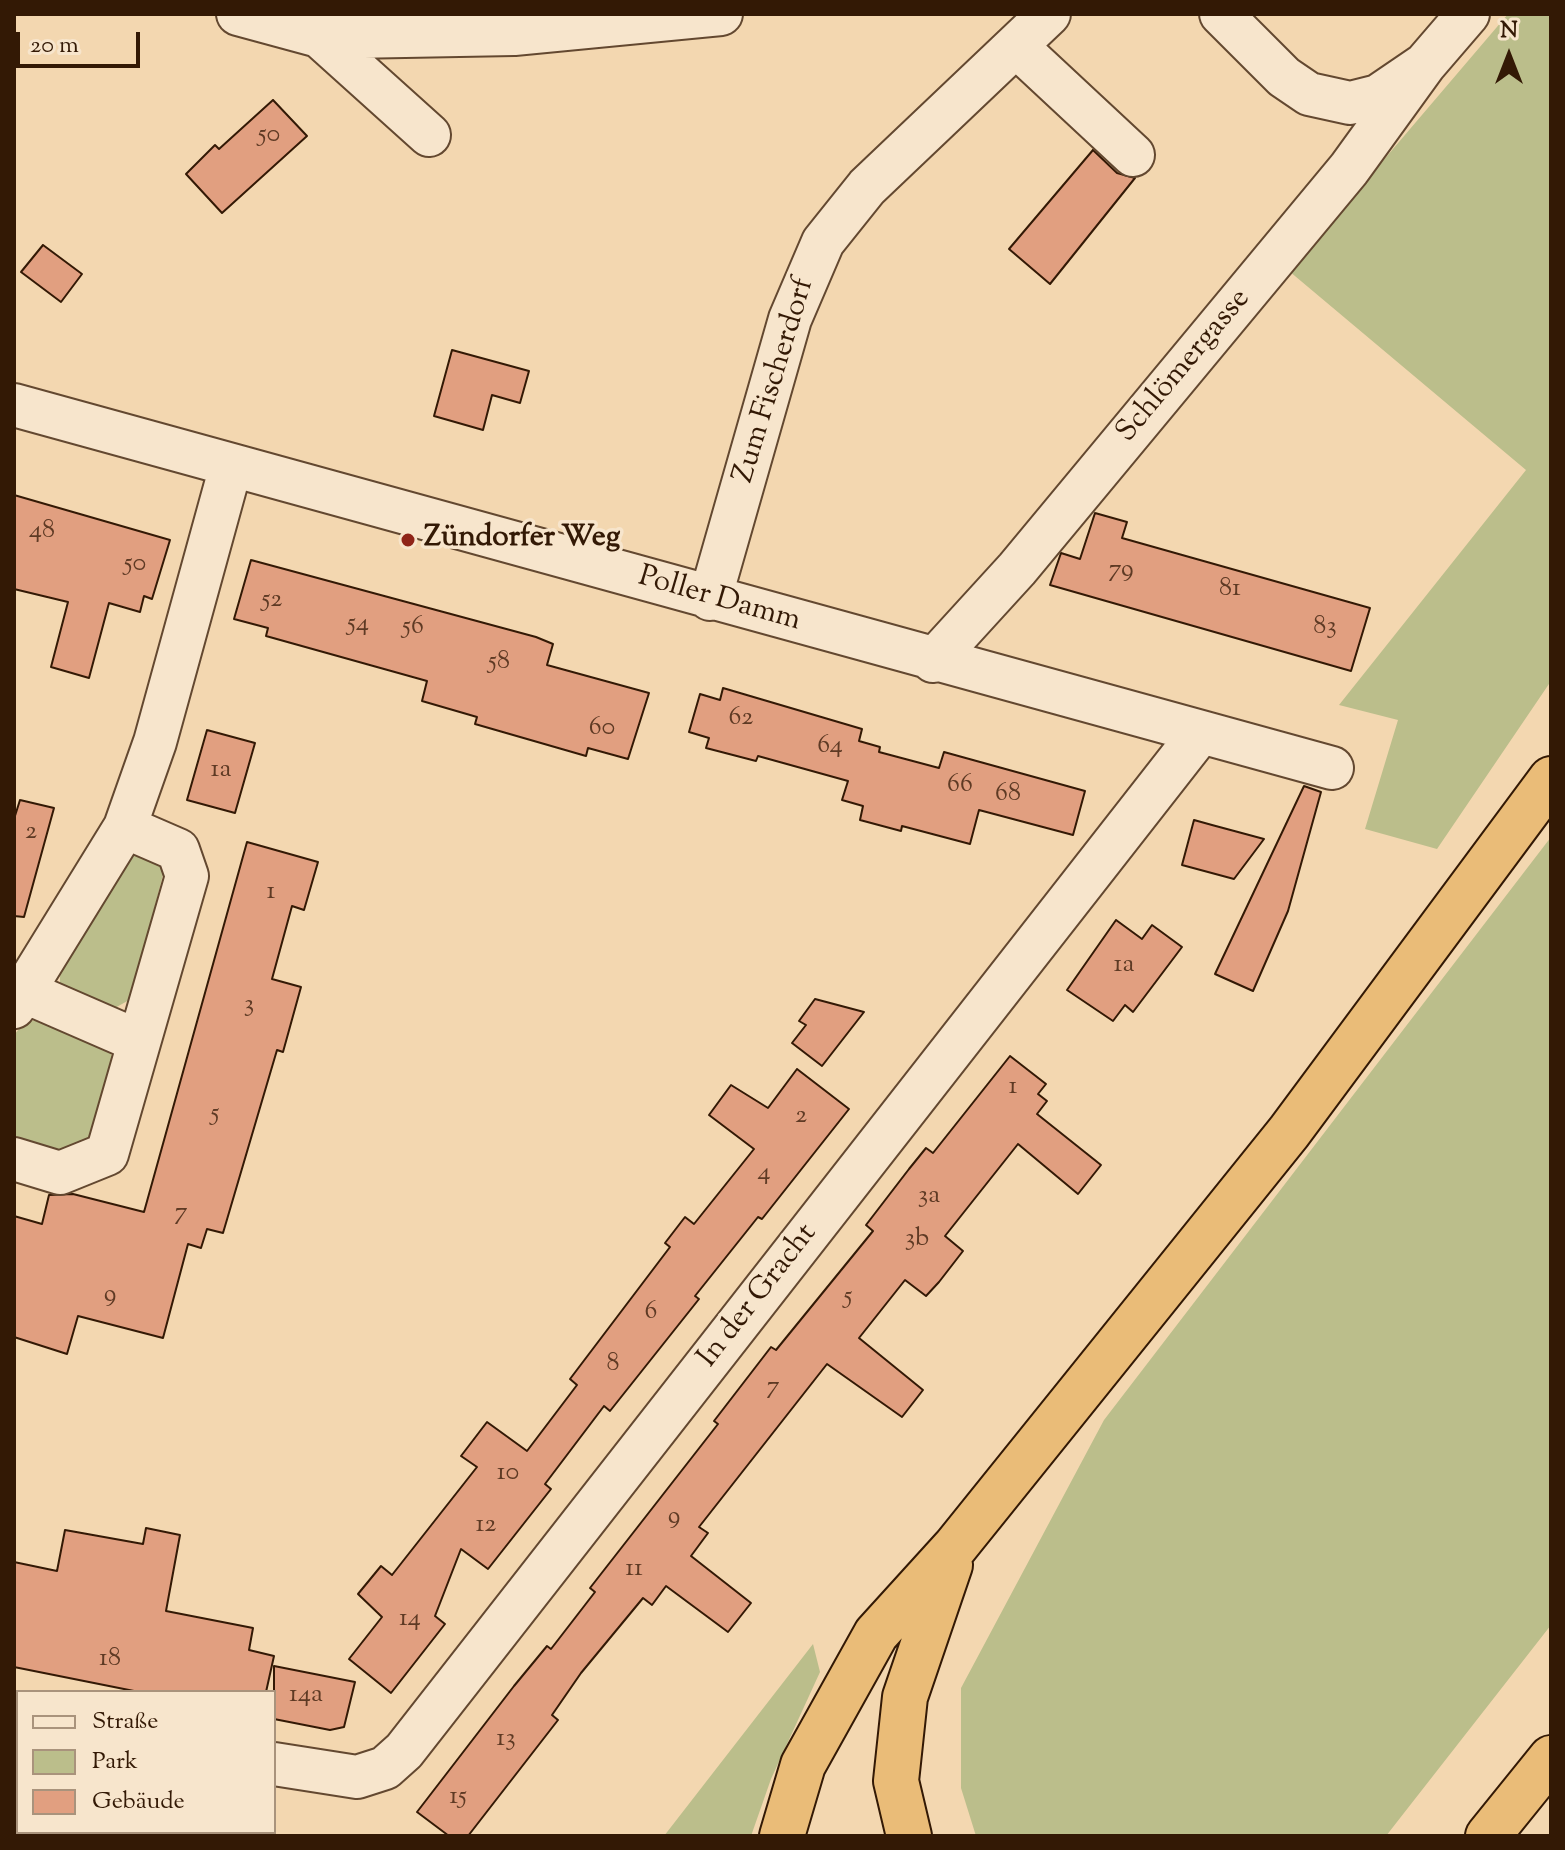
<!DOCTYPE html>
<html>
<head>
<meta charset="utf-8">
<style>
	body { margin:0 }
	#map { position:relative; width:1565px; height:1850px; overflow:hidden; background:#f3d7b0; font-family:"Sorts Mill Goudy",serif }
	canvas { display:block }
	.frame { position:absolute; inset:0; border:16px solid #331905; pointer-events:none }
	.legend { position:absolute; left:16px; top:1690px; width:260px; height:144px; box-sizing:border-box; background:#f7e5cc; border:2px solid #a9937c; margin:0; padding:10px 14px; list-style:none; font-size:24px; color:#331905 }
	.legend li { display:flex; align-items:center; gap:16px; height:40px }
	.legend b { width:40px; border:2px solid #a9937c }
	.north { position:absolute; left:1469px; top:16px; width:80px; height:80px; -webkit-text-stroke:6px #f7e5cc; paint-order:stroke; rotate:0deg; font-size:22px; font-weight:700; line-height:32px; text-align:center; color:#331905 }
	.north::after { content:''; display:block; margin:auto; width:28px; height:36px; background:#331905; clip-path:polygon(50% 0,100% 100%,50% 72%,0 100%) }
	.scale { position:absolute; left:16px; top:32px; width:124px; height:36px; box-sizing:border-box; border:4px solid #331905; border-top:0; padding-left:10px; font-size:24px; line-height:28px; white-space:nowrap; color:#331905; -webkit-text-stroke:6px #f7e5cc; paint-order:stroke }
</style>
</head>
<body>
<div id="map">
<canvas width="1565" height="1850"></canvas>
<div class="frame"></div>
<ul class="legend">
<li><b style="height:10px;background:#f7e5cc"></b>Straße</li>
<li><b style="height:22px;background:#bbbe8b"></b>Park</li>
<li><b style="height:22px;background:#e19f80"></b>Gebäude</li>
</ul>
<div class="north">N</div>
<div class="scale">20 m</div>
</div>
<script>
const ctx = document.querySelector('canvas').getContext('2d');
ctx.lineJoin = 'round';
function fill(path, color) {
  ctx.fillStyle = color;
  ctx.fill(path, 'evenodd');
}
function shape(rows) {
  const path = new Path2D();
  for (const r of rows) {
    path.moveTo(r[0], r[1]);
    for (let i = 2; i < r.length; i += 2) path.lineTo(r[i], r[i + 1]);
  }
  return path;
}
function trace(path, color, width, dash) {
  ctx.strokeStyle = color;
  ctx.lineWidth = width;
  ctx.lineCap = dash ? 'butt' : 'round';
  ctx.setLineDash(dash || []);
  ctx.stroke(path);
}
function label(font, color, halo, rows, align = 'center') {
  ctx.font = font + ' "Sorts Mill Goudy",serif';
  ctx.lineWidth = 7;
  ctx.setLineDash([]);
  ctx.textBaseline = 'middle';
  ctx.strokeStyle = halo;
  ctx.fillStyle = color;
  for (const [text, x, y, turn = 0] of rows) {
    ctx.save();
    ctx.translate(x, y);
    ctx.rotate((+turn || 0) * Math.PI / 180);
    ctx.textAlign = isNaN(turn) ? turn : align;
    if (halo) ctx.strokeText(text, 0, 0);
    ctx.fillText(text, 0, 0);
    ctx.restore();
  }
}
fill(shape([
	[1508,14,1551,14,1551,681,1437,849,1365,829,1398,720,1339,705,1526,470,1289,271],
	[1551,837,1551,1625,1386,1836,976,1836,961,1788,961,1688,1104,1420],
	[135,850,165,867,131,999,113,1009,60,985,60,967],
	[43,1018,110,1051,113,1059,93,1138,69,1156,14,1143,14,1035,24,1023],
	[813,1644,820,1672,771,1779,751,1836,664,1836]
]), '#bbbe8b');
const building = shape([
	[273,100,307,136,222,213,186,174,215,145,219,149,273,100],
	[1093,150,1117,173,1135,178,1050,284,1009,249,1093,150],
	[43,245,82,274,61,302,21,272,43,245],
	[452,350,529,371,520,403,492,395,483,430,434,416,452,350],
	[14,495,170,540,152,599,144,596,140,612,109,603,89,678,51,667,68,602,14,589,14,495],
	[1095,513,1127,522,1122,538,1370,608,1351,671,1050,585,1061,553,1080,559,1095,513],
	[251,560,536,637,553,644,547,665,649,693,628,759,588,748,586,756,475,724,477,717,422,701,427,681,266,636,268,628,234,619,251,560],
	[723,688,862,729,859,741,880,747,879,752,939,768,944,752,1085,791,1073,835,979,810,970,844,902,826,901,831,860,820,863,806,842,800,848,781,758,756,756,761,706,748,709,738,689,732,700,694,720,700,723,688],
	[207,730,255,743,235,813,187,800,207,730],
	[1304,786,1321,792,1288,911,1253,991,1215,974,1304,786],
	[20,800,54,808,24,917,14,916,14,819,20,800],
	[1194,820,1212,825,1264,839,1234,879,1182,865,1194,820],
	[247,842,318,862,304,910,292,906,272,979,301,987,283,1052,277,1050,223,1233,207,1229,201,1248,188,1244,163,1338,78,1316,67,1354,14,1337,14,1216,42,1224,49,1195,73,1194,144,1212,247,842],
	[1116,920,1142,939,1152,925,1182,947,1133,1012,1125,1005,1113,1021,1067,990,1116,920],
	[815,999,864,1012,822,1066,792,1043,806,1025,799,1021,815,999],
	[1010,1056,1046,1084,1038,1094,1047,1101,1037,1114,1101,1165,1078,1194,1018,1144,945,1236,963,1251,939,1282,926,1296,905,1280,859,1338,923,1390,902,1417,827,1364,699,1527,708,1533,691,1556,751,1603,728,1632,666,1586,652,1605,643,1598,581,1673,552,1715,558,1720,468,1836,449,1836,417,1812,514,1686,547,1646,551,1649,595,1592,590,1588,718,1424,714,1421,771,1347,776,1350,873,1231,866,1225,909,1169,926,1148,933,1153,1010,1056],
	[797,1069,849,1109,762,1219,758,1217,695,1296,699,1299,610,1411,604,1406,545,1484,551,1489,488,1569,461,1549,435,1616,445,1624,391,1693,349,1659,382,1617,358,1594,381,1566,392,1575,477,1467,461,1456,487,1422,527,1451,577,1385,570,1379,670,1247,665,1243,685,1217,694,1224,754,1149,709,1115,731,1085,768,1108,797,1069],
	[146,1528,180,1535,166,1611,253,1628,249,1650,274,1656,266,1692,139,1692,14,1667,14,1562,57,1571,65,1530,143,1544,146,1528],
	[274,1666,355,1682,344,1727,330,1730,274,1719,274,1666]
]);
fill(building, '#e19f80');
trace(building, '#331905', 2);
const minor = shape([
	[238,14,319,36,350,37,514,34,721,14],
	[1221,14,1284,77,1309,94,1350,103,1378,96,1425,64,1468,14],
	[319,36,429,135],
	[1016,46,1133,155],
	[14,405,1332,768],
	[710,599,790,319,823,242,867,187,1049,14],
	[933,661,1017,569,1349,169,1425,64],
	[23,991,138,1041],
	[14,1007,125,827,155,742,231,466],
	[14,1159,60,1173,107,1154,187,876,178,850,125,827],
	[14,1716,18,1717],
	[274,1764,357,1777,385,1768,404,1751,1200,733]
]);
const highway = shape([
	[782,1836,803,1765,876,1634,955,1547,1289,1132,1551,779],
	[909,1836,896,1781,905,1697,950,1565],
	[1488,1836,1551,1758]
]);
trace(minor, '#634830', 46);
trace(highway, '#331905', 48);
trace(minor, '#f7e5cc', 42);
trace(highway, '#eabc78', 44);
for (const [x, y, r, color] of [
	[408,540,8,"#8f2418"]
]) {
  const dot = new Path2D();
  dot.arc(x, y, r, 0, 2 * Math.PI);
  ctx.fillStyle = color;
  ctx.fill(dot);
  trace(dot, '#f7e5cc', 3);
}
label('26px', '#5e3a24', null, [
	["50",269,137],
	["48",42,533],
	["50",135,566],
	["79",1121,572],
	["81",1230,591],
	["52",272,602],
	["54",358,626],
	["56",413,629],
	["83",1325,629],
	["58",499,664],
	["62",741,720],
	["60",602,730],
	["64",830,748],
	["1a",221,772],
	["66",960,787],
	["68",1008,796],
	["2",31,834],
	["1",271,894],
	["1a",1124,967],
	["3",249,1007],
	["1",1013,1089],
	["5",215,1116],
	["2",801,1118],
	["4",764,1175],
	["3a",929,1198],
	["7",181,1215],
	["3b",917,1241],
	["9",110,1297],
	["5",848,1299],
	["6",651,1314],
	["8",613,1366],
	["7",773,1389],
	["10",508,1475],
	["9",674,1519],
	["12",486,1527],
	["11",634,1571],
	["14",410,1621],
	["18",110,1661],
	["14a",306,1697],
	["13",506,1741],
	["15",458,1799]
]);
label('30px', '#331905', '#f7e5cc', [
	["Schlömergasse",1185,367,-50],
	["Zum Fischerdorf",776,381,-73],
	["Poller Damm",719,601,16],
	["In der Gracht",759,1297,-52]
]);
label('bold 30px', '#331905', '#f7e5cc', [
	["Zündorfer Weg",424,540]
], 'left');
</script>
</body>
</html>
